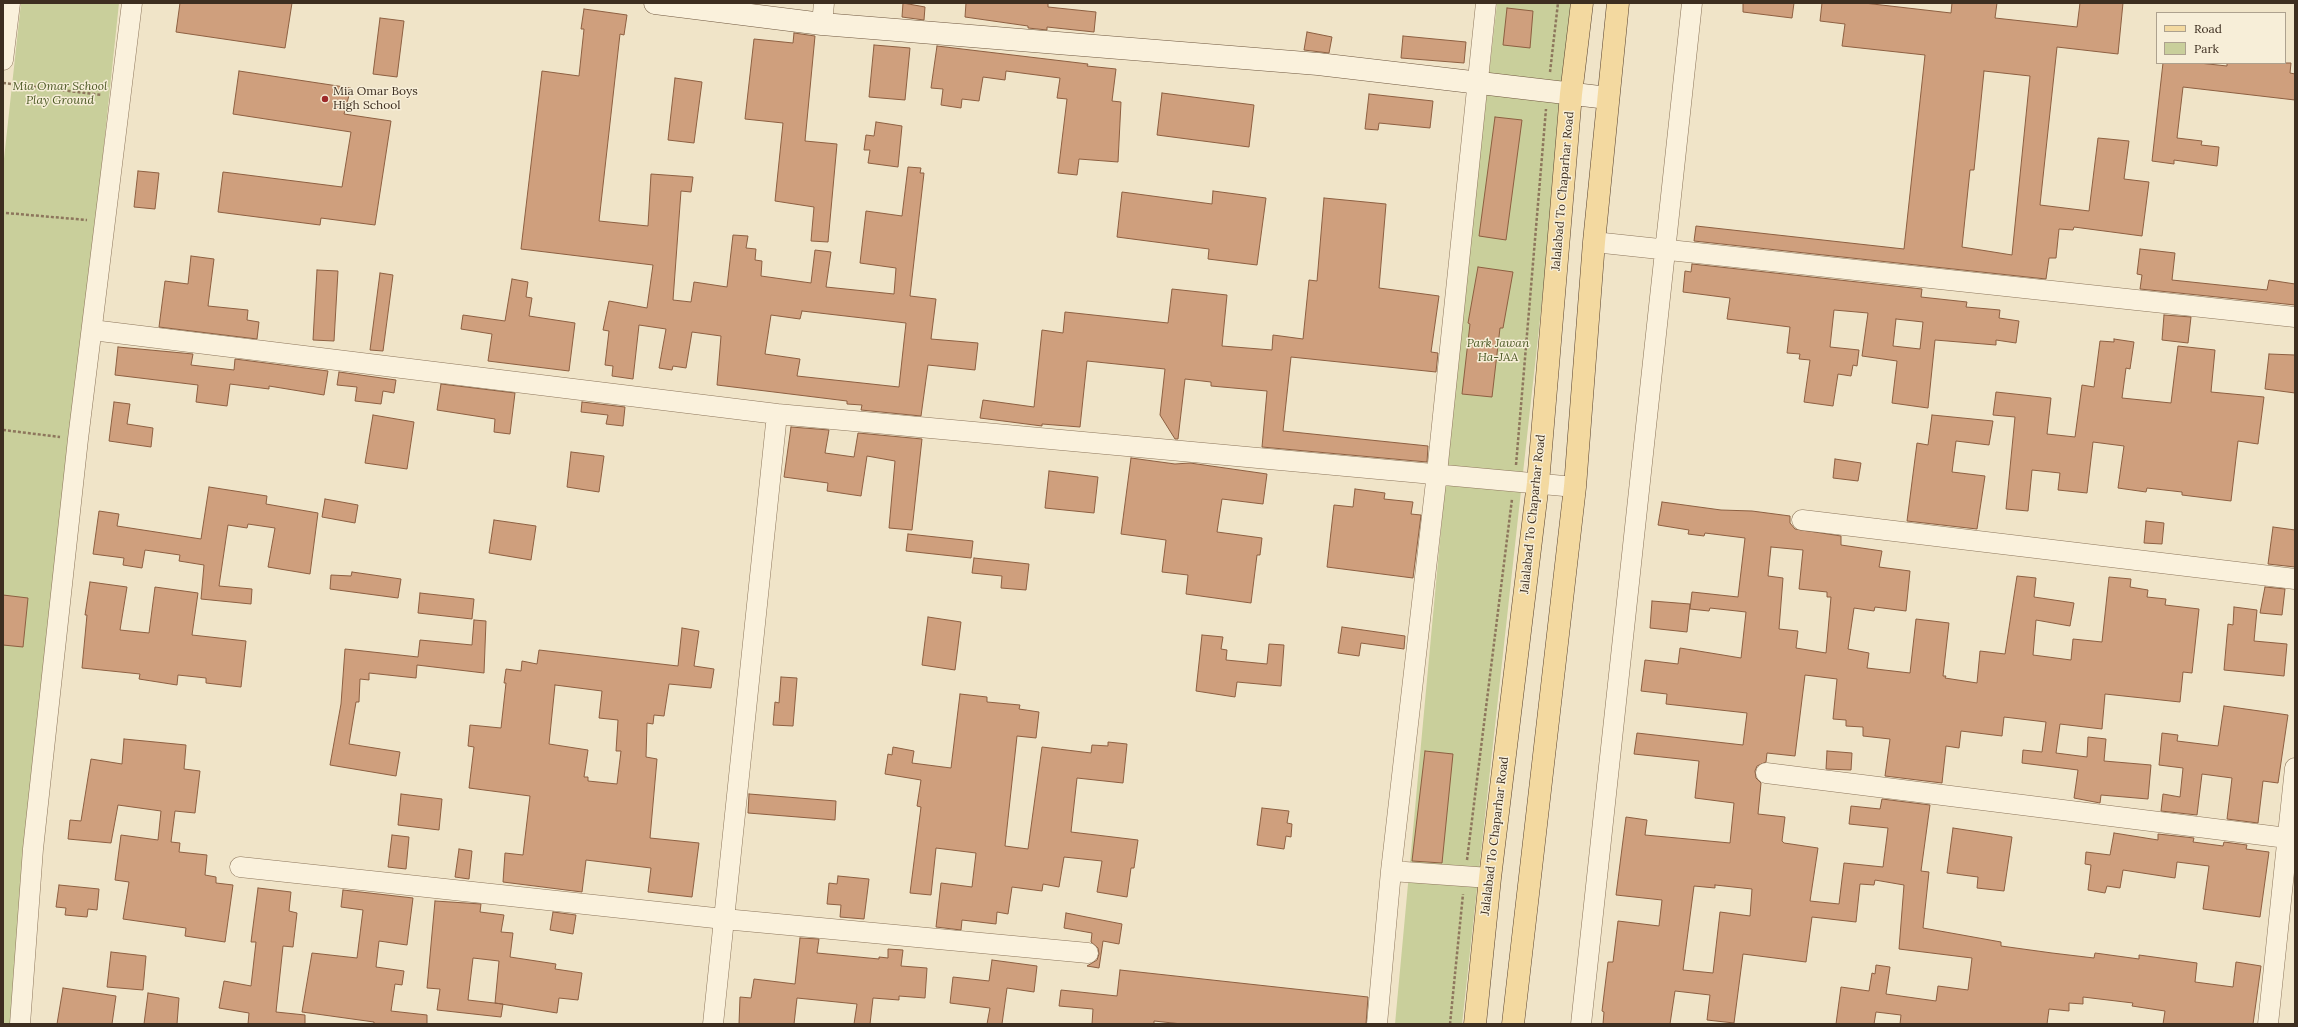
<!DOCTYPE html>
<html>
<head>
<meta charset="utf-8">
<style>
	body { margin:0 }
	#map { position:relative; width:2298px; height:1027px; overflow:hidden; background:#f0e4c8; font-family:Lora,serif }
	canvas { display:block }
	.frame { position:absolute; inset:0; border:4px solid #3d2e20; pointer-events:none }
	.legend { position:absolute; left:2156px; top:12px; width:130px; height:52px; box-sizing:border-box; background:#f7eed8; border:1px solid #ada18e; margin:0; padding:5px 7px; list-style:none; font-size:12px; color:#3d2e20 }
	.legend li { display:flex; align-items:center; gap:8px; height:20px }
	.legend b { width:20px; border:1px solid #ada18e }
</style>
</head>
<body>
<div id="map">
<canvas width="2298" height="1027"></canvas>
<div class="frame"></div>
<ul class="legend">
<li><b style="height:5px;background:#f3d9a0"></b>Road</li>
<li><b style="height:11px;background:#c9cf9b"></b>Park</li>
</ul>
</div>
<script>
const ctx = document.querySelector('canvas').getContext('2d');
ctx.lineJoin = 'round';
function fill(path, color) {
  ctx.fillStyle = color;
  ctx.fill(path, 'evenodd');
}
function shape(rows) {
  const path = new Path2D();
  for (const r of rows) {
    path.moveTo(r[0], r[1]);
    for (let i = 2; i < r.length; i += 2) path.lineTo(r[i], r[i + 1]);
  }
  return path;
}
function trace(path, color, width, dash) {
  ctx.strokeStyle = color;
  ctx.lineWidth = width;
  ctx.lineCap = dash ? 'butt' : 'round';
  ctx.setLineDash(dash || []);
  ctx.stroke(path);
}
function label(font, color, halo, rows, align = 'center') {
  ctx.font = font + ' Lora,serif';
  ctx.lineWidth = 3;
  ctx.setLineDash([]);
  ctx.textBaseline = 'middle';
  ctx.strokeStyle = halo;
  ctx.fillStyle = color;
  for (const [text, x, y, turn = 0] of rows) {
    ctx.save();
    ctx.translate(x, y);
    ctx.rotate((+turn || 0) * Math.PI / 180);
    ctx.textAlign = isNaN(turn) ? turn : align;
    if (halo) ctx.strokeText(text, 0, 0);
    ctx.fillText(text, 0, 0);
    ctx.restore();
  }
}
fill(shape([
	[21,3,119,3,11,1024,3,1024,3,168],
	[1497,3,1575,3,1462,1024,1395,1024,1457,357]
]), '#c9cf9b');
const building = shape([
	[180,3,292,3,285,48,176,32,180,3],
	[903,3,925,7,924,20,902,17,903,3],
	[966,3,1048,3,1048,7,1096,12,1094,32,1047,27,1047,30,1028,28,1028,26,965,17,966,3],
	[1743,3,1794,3,1792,18,1743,12,1743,3],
	[1822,3,1864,3,1951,13,1952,3,1997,3,1995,18,2077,27,2080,3,2123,3,2118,54,2057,47,2040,205,2089,211,2098,138,2129,141,2124,179,2149,182,2142,236,2074,227,2073,230,2059,229,2056,258,2049,258,2046,279,1694,241,1696,226,1904,249,1925,55,1842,46,1845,24,1820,21,1822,3],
	[1984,71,2030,76,2012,255,1962,247,1970,170,1974,170,1984,71],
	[1507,8,1533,11,1530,48,1503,45,1507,8],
	[584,9,627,15,624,35,620,34,599,221,648,226,651,174,693,177,691,192,681,191,673,300,691,302,694,282,727,287,733,235,748,236,746,248,756,249,755,260,762,261,761,276,811,283,815,250,831,252,826,287,894,294,896,268,860,263,866,211,902,216,908,167,921,168,920,173,924,173,910,296,936,299,931,339,978,343,975,370,928,365,921,416,861,410,862,405,847,404,847,401,717,385,721,336,692,332,686,368,673,366,672,370,659,368,666,329,639,325,633,379,612,376,613,366,605,365,609,331,603,330,609,301,647,308,653,265,521,249,542,71,579,76,584,29,581,29,584,9],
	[802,311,906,323,899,387,797,376,800,359,765,354,771,315,800,319,802,311],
	[380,18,404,21,397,77,373,74,380,18],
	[1307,32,1332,37,1329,53,1304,50,1307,32],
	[794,33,815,36,805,141,837,144,828,242,811,241,814,207,775,201,783,123,745,119,754,39,793,43,794,33],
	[1403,36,1466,42,1464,63,1401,58,1403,36],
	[874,45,910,48,905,100,869,97,874,45],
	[937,46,1088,64,1087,66,1116,69,1112,101,1121,102,1118,162,1079,159,1077,175,1058,173,1067,99,1057,98,1060,78,1006,71,1005,80,983,77,979,101,962,99,961,108,941,105,943,89,931,88,937,46],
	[2163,63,2199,63,2227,66,2227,63,2291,63,2290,73,2295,74,2295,100,2183,87,2177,138,2202,141,2201,145,2219,147,2217,166,2174,160,2174,164,2152,161,2163,63],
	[239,71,351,88,344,114,391,121,375,225,321,218,320,225,218,212,223,172,342,187,351,132,233,114,239,71],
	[675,78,702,82,694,143,668,140,675,78],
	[1162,93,1254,105,1249,147,1157,135,1162,93],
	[1369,94,1433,101,1430,128,1379,123,1378,130,1365,129,1369,94],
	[1495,117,1522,120,1506,240,1479,236,1495,117],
	[876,122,902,126,898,167,868,163,870,150,864,150,866,135,874,136,876,122],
	[138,171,159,173,155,209,134,207,138,171],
	[1213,191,1266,198,1257,265,1208,259,1209,249,1117,237,1122,192,1212,204,1213,191],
	[1324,198,1386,204,1379,288,1439,296,1431,352,1438,353,1436,372,1291,357,1283,431,1428,446,1427,462,1262,447,1267,391,1211,386,1211,382,1185,379,1178,439,1175,439,1160,415,1165,369,1087,361,1080,427,1042,424,1042,426,980,418,983,400,1034,407,1042,330,1063,333,1065,312,1168,323,1172,289,1227,295,1222,346,1272,350,1273,335,1303,339,1309,280,1317,281,1324,198],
	[2140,249,2175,253,2172,280,2267,290,2269,280,2295,284,2295,305,2140,289,2142,275,2137,274,2140,249],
	[191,256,214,259,208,306,248,310,247,320,259,322,257,339,159,327,165,281,188,284,191,256],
	[1692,264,1922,289,1921,297,1967,302,1966,307,2000,310,1999,318,2019,321,2016,343,1996,340,1996,345,1935,340,1928,408,1892,403,1897,361,1862,356,1868,313,1834,310,1830,347,1859,350,1857,366,1853,365,1851,376,1838,374,1833,406,1804,402,1810,360,1799,359,1800,354,1787,353,1790,327,1727,319,1730,298,1683,292,1685,271,1691,272,1692,264],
	[1896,319,1923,322,1920,349,1893,346,1896,319],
	[1478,267,1513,272,1503,328,1500,328,1492,397,1462,394,1470,324,1468,323,1478,267],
	[317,270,338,271,334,341,313,340,317,270],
	[380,273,393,275,383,351,370,350,380,273],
	[512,279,528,282,526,297,532,298,529,316,575,323,569,371,488,361,492,334,461,329,463,315,505,321,512,279],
	[2164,315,2191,317,2188,343,2162,340,2164,315],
	[2114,339,2134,342,2130,369,2126,368,2122,398,2171,403,2178,346,2215,350,2211,392,2264,397,2258,444,2238,441,2231,501,2182,495,2182,492,2147,488,2146,492,2118,488,2124,446,2093,442,2087,493,2058,490,2060,473,2032,470,2028,511,2006,509,2015,417,1993,415,1996,392,2051,398,2047,434,2075,437,2082,385,2094,387,2100,341,2114,342,2114,339],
	[118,347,193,354,191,365,234,370,235,359,328,371,324,395,269,386,269,389,230,384,227,406,196,402,198,385,115,375,118,347],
	[2269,354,2295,355,2295,393,2265,389,2269,354],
	[339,372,396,380,394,393,383,391,381,404,355,401,357,387,337,385,339,372],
	[441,384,515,393,510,434,494,432,495,419,437,410,441,384],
	[114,402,130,404,127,424,153,428,151,447,109,441,114,402],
	[582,402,625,407,623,426,606,424,608,415,581,412,582,402],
	[373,415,414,422,407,469,365,463,373,415],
	[1932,415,1993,421,1989,445,1956,441,1952,472,1985,476,1977,529,1907,521,1917,443,1928,445,1932,415],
	[791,427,829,430,825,453,854,457,858,433,922,439,912,530,889,528,895,461,867,456,861,496,827,491,828,483,784,477,791,427],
	[571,452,604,456,599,492,567,487,571,452],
	[1131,458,1175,464,1190,463,1267,474,1263,504,1222,499,1217,532,1262,538,1260,555,1257,555,1251,603,1186,594,1188,575,1162,572,1166,540,1121,534,1131,458],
	[1835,459,1861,463,1858,481,1833,478,1835,459],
	[1049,471,1098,477,1094,513,1045,508,1049,471],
	[209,487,267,496,266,504,318,513,310,574,268,567,275,528,248,524,247,528,228,525,219,586,252,589,251,604,201,599,204,565,179,561,180,555,145,550,142,568,123,565,124,558,93,554,99,511,119,514,117,526,201,539,209,487],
	[1355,489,1385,493,1384,499,1413,502,1411,514,1421,515,1413,578,1327,567,1334,505,1353,507,1355,489],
	[325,499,358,505,355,523,322,517,325,499],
	[1662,502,1721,510,1752,511,1790,516,1790,523,1795,529,1841,536,1841,545,1882,551,1879,567,1910,571,1906,611,1875,607,1874,611,1854,608,1848,649,1869,653,1867,668,1910,673,1916,619,1949,623,1943,676,1946,676,1945,678,1977,683,1980,651,2005,654,2017,576,2036,578,2034,597,2074,603,2070,626,2036,620,2033,655,2071,660,2073,639,2102,642,2109,577,2131,579,2130,587,2148,590,2147,597,2166,599,2165,605,2199,609,2192,673,2183,672,2180,702,2105,694,2102,729,2060,724,2056,753,2087,757,2088,737,2106,739,2104,761,2151,765,2148,799,2101,795,2100,803,2074,798,2078,770,2022,763,2023,750,2042,752,2046,722,2004,717,2002,736,1961,731,1959,748,1946,746,1942,783,1885,776,1890,739,1863,736,1863,727,1846,726,1846,720,1833,719,1837,679,1805,675,1795,756,1767,753,1766,762,1757,766,1755,771,1756,778,1761,783,1758,814,1785,817,1782,841,1784,843,1818,848,1810,901,1839,904,1844,863,1883,867,1888,828,1849,824,1851,806,1880,809,1882,799,1930,805,1921,871,1929,872,1923,928,2001,942,2001,946,2052,953,2094,958,2095,953,2139,959,2139,955,2197,963,2195,982,2233,987,2236,962,2261,966,2253,1024,2163,1024,2165,1011,2132,1006,2133,1003,2083,997,2083,1004,2069,1003,2069,1011,2049,1009,2047,1024,1900,1024,1901,1015,1876,1012,1874,1024,1836,1024,1841,987,1869,991,1872,973,1875,974,1876,965,1890,967,1886,994,1936,1001,1938,986,1968,990,1972,958,1899,949,1904,885,1875,880,1874,885,1860,884,1856,922,1812,917,1806,962,1743,954,1734,1023,1707,1020,1710,995,1675,991,1670,1024,1603,1024,1604,1012,1602,1011,1608,962,1613,962,1618,921,1659,926,1662,900,1616,895,1626,817,1647,820,1645,835,1730,843,1734,803,1695,798,1699,761,1634,754,1637,733,1743,745,1747,713,1666,704,1667,694,1641,691,1645,660,1678,664,1680,648,1741,658,1746,612,1710,608,1709,611,1690,609,1692,592,1738,597,1745,538,1705,533,1704,536,1688,534,1689,530,1658,525,1662,502],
	[1771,547,1803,550,1799,589,1827,592,1827,597,1831,597,1826,653,1796,648,1798,631,1779,629,1783,578,1768,576,1771,547],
	[1715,885,1752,889,1750,916,1720,912,1713,973,1683,970,1694,886,1715,888,1715,885],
	[494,520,536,526,531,560,489,553,494,520],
	[2146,521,2164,523,2162,544,2144,543,2146,521],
	[2273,527,2295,530,2295,567,2268,564,2273,527],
	[908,534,973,541,971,558,906,551,908,534],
	[974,558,1029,564,1026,590,1001,588,1002,576,972,573,974,558],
	[352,572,401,579,398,598,330,589,331,575,351,576,352,572],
	[90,582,127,587,120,630,149,633,155,587,198,593,192,635,246,641,241,687,206,683,206,678,178,675,177,685,139,679,140,674,82,668,87,615,85,615,90,582],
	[2265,587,2285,589,2282,615,2260,613,2265,587],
	[420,593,474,599,472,619,418,613,420,593],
	[3,595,28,598,23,647,3,645,3,595],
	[1652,601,1690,604,1687,632,1650,628,1652,601],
	[2234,607,2257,610,2254,641,2287,644,2284,676,2224,670,2228,624,2233,625,2234,607],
	[928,617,961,622,955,670,922,665,928,617],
	[474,620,486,621,484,673,417,665,416,678,369,673,369,680,360,679,359,702,356,702,349,744,400,752,396,776,330,765,341,704,345,649,418,657,420,640,472,645,474,620],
	[1342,627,1405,636,1404,649,1361,643,1359,656,1338,653,1342,627],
	[682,628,699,631,694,666,714,669,711,688,669,684,664,716,654,715,653,724,647,723,646,757,657,759,650,838,699,843,692,897,648,892,651,868,586,860,582,892,503,882,505,853,523,855,530,796,469,788,474,747,468,746,470,725,501,728,506,683,504,683,506,669,521,671,522,661,537,664,539,650,678,666,682,628],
	[555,685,602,691,599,718,618,720,616,751,621,751,617,784,588,781,588,777,584,777,588,750,549,744,555,685],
	[1202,635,1223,637,1221,649,1227,650,1226,660,1267,664,1269,644,1284,645,1281,686,1237,682,1235,697,1196,691,1202,635],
	[781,677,797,678,793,726,773,725,775,702,779,703,781,677],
	[960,694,987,697,987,702,1020,705,1019,709,1039,712,1036,738,1017,736,1005,846,1028,849,1042,747,1091,753,1092,745,1108,746,1108,742,1127,744,1123,783,1077,778,1071,832,1138,840,1134,868,1131,868,1127,897,1097,892,1102,861,1064,857,1059,887,1043,884,1042,891,1012,887,1008,914,997,912,996,924,962,920,961,930,936,927,941,883,972,887,976,853,936,848,931,895,910,893,921,807,917,806,921,780,885,774,888,754,892,755,893,747,914,751,912,763,951,768,960,694],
	[2224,706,2288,715,2278,783,2263,781,2258,823,2227,819,2232,778,2202,774,2197,815,2161,811,2163,794,2180,797,2183,768,2159,765,2162,733,2178,735,2177,741,2218,746,2224,706],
	[124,739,186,745,184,769,200,771,195,813,175,811,171,842,180,843,179,852,207,855,205,875,216,877,216,883,233,885,225,942,185,936,186,928,123,919,129,882,115,880,121,835,158,840,161,811,118,805,111,843,68,839,70,820,81,821,91,759,122,764,124,739],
	[1425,751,1453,754,1442,863,1412,861,1425,751],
	[1827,751,1852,753,1851,770,1826,769,1827,751],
	[401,794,442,799,439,830,398,825,401,794],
	[749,794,836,801,835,820,748,813,749,794],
	[1262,808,1289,811,1287,823,1292,824,1291,837,1286,836,1284,849,1257,845,1262,808],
	[1953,828,2012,837,2004,891,1977,888,1978,877,1947,873,1953,828],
	[2114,833,2158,840,2158,834,2194,838,2193,842,2223,846,2224,842,2247,845,2246,849,2269,852,2260,917,2203,909,2209,866,2177,862,2175,878,2123,870,2120,888,2107,886,2105,893,2088,890,2091,865,2085,864,2086,852,2110,855,2114,833],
	[392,835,409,837,406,869,388,867,392,835],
	[459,849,472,851,469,879,455,877,459,849],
	[838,876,869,879,864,919,840,917,841,905,827,904,829,883,837,884,838,876],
	[59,885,99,889,97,910,88,909,87,917,65,915,66,908,56,907,59,885],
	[258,888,291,892,289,911,297,913,293,947,283,946,276,1012,305,1015,305,1024,248,1024,249,1013,219,1008,224,981,251,986,256,942,251,942,258,888],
	[343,890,413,898,407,945,379,941,376,967,404,971,402,985,395,984,391,1011,427,1015,427,1024,374,1024,374,1022,302,1012,312,953,357,958,363,910,341,907,343,890],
	[435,901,481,904,480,912,504,915,501,932,513,933,510,957,556,964,555,969,582,973,578,1000,559,998,557,1013,495,1003,499,961,473,958,468,1000,503,1004,501,1017,437,1010,440,989,427,988,435,901],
	[553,912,576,915,573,934,550,930,553,912],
	[1066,913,1122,924,1119,944,1103,941,1099,968,1087,966,1097,960,1099,954,1098,948,1091,942,1092,933,1064,928,1066,913],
	[800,938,819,939,817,953,879,959,879,957,888,958,888,949,903,950,901,966,927,968,925,998,899,996,899,1000,873,998,870,1024,854,1024,857,1004,797,998,794,1024,739,1024,740,997,751,998,754,979,795,984,800,938],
	[111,952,146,956,143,990,107,987,111,952],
	[992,960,1037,966,1034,992,1007,988,1002,1024,987,1024,990,1008,950,1003,953,977,989,981,992,960],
	[1120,970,1368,997,1366,1024,1182,1024,1154,1021,1154,1024,1092,1024,1093,1009,1059,1006,1061,990,1117,996,1120,970],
	[63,988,116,996,112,1024,57,1024,63,988],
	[148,993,179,998,177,1024,144,1024,148,993]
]);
fill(building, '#cf9f7d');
trace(building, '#8d5f41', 1);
const street = shape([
	[822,24,824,3],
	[3,60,10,3],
	[1594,242,2295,317],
	[92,330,777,414],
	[1802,520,2295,579],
	[1766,773,2295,839],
	[240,867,724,919,1088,953],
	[1391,871,1490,878],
	[20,1024,33,849,78,439,132,3],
	[713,1024,777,414,1575,487],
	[1377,1024,1391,871,1437,473,1486,3],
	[1581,1024,1692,3],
	[2268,1024,2295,768]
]);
const secondary = shape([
	[655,3,822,24,1318,64,1608,98]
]);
const primary = shape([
	[1475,1024,1490,878,1538,483,1571,94,1582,3],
	[1513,1024,1575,487,1594,242,1618,3]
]);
trace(street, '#8d765c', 21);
trace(secondary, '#6f573f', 23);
trace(primary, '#5b4430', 23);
trace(shape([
	[1550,72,1558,3],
	[3,83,102,95],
	[6,213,87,220],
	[3,430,60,437],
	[1516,465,1546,109],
	[1467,860,1512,499],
	[1450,1024,1463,894]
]), '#8d765c', 2.5, [3, 2]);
trace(street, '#faf1dc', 20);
trace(secondary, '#faf1dc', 22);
trace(primary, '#f3d9a0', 22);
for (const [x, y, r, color] of [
	[325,99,4,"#9e2a2b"]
]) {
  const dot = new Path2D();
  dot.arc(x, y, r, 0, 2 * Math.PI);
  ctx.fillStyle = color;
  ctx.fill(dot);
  trace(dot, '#f7eed8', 1.5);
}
label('italic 12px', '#4d5a26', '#f7eed8', [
	["Mia Omar School",60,87],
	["Play Ground",60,101],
	["Park Jawan",1498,344],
	["Ha-JAA",1498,358]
]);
label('12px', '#3d2e20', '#f7eed8', [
	["Mia Omar Boys",333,92],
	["High School",333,106]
], 'left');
label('12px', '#3d2e20', '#f7eed8', [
	["Jalalabad To Chaparhar Road",1563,191,-85],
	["Jalalabad To Chaparhar Road",1533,514,-84],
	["Jalalabad To Chaparhar Road",1495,836,-83]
]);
</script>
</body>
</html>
